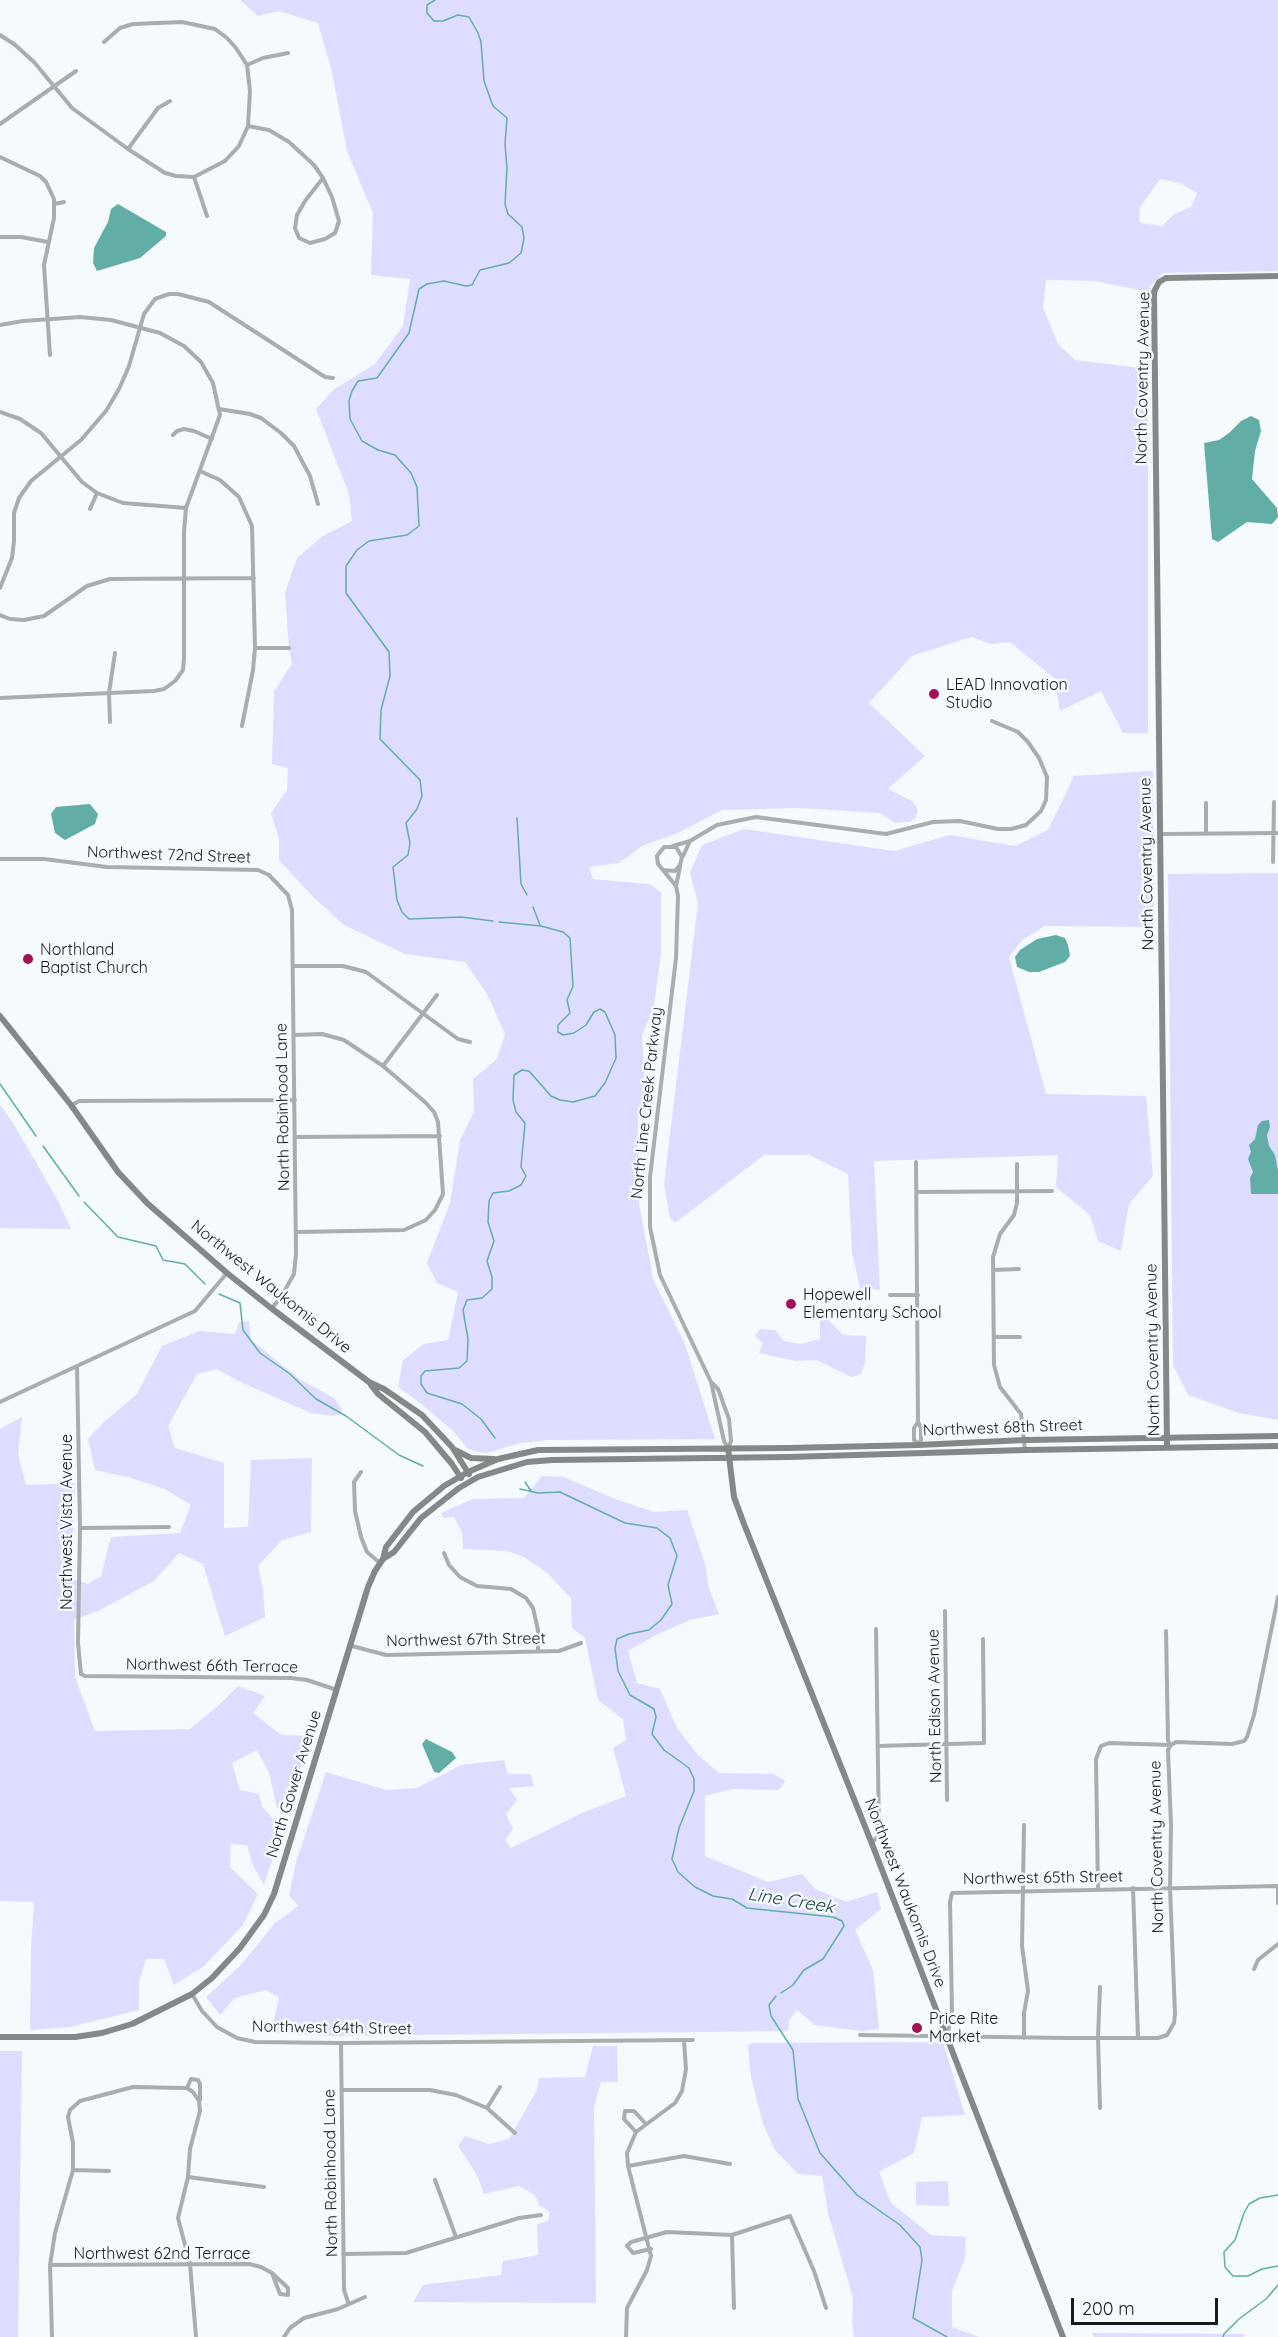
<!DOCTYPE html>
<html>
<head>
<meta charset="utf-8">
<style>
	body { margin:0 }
	#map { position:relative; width:1278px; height:2337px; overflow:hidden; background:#f5fafe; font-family:Quicksand,sans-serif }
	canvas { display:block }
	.scale { position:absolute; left:1071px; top:2298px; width:147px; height:27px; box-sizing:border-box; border:3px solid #181a1b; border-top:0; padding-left:8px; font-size:18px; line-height:21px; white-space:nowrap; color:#181a1b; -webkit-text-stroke:4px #f5fafe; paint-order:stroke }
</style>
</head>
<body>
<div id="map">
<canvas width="1278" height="2337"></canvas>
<div class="scale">200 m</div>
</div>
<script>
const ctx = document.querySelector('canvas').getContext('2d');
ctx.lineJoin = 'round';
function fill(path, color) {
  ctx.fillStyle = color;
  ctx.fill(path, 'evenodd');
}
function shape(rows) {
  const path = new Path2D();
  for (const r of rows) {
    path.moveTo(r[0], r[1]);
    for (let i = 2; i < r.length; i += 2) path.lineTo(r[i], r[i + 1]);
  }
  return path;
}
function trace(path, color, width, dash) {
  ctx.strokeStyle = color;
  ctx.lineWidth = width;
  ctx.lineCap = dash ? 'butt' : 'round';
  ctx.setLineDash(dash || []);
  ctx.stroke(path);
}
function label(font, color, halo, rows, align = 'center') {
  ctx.font = font + ' Quicksand,sans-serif';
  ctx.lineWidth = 5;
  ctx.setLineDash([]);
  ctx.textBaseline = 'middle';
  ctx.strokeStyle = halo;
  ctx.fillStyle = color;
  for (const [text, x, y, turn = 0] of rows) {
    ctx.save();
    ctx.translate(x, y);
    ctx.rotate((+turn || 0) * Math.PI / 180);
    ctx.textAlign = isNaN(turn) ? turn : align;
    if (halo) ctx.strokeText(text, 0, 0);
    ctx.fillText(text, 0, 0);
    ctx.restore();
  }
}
fill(shape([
	[240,0,1278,0,1278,271,1163,273,1149,287,1149,292,1095,281,1046,280,1043,307,1058,344,1075,360,1148,369,1148,733,1123,733,1101,691,1060,711,1054,678,1010,642,991,644,971,637,912,656,869,703,925,756,888,789,912,801,916,806,918,812,915,818,910,822,895,823,880,813,800,808,722,810,678,833,642,846,619,863,589,867,593,879,649,884,661,892,661,954,654,1005,642,1036,645,1091,638,1117,639,1203,653,1279,685,1344,715,1439,548,1440,521,1443,486,1453,479,1452,468,1449,453,1431,419,1402,398,1387,403,1360,424,1344,448,1340,458,1292,437,1283,427,1263,450,1203,460,1140,474,1112,473,1079,497,1059,505,1034,487,994,465,962,405,954,344,925,313,897,279,860,279,839,271,813,287,790,288,768,272,764,274,691,292,664,289,648,285,593,297,558,323,536,352,521,349,494,316,409,333,390,375,364,403,326,410,279,371,275,373,213,347,151,332,72,318,23,279,11,258,16],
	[1160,179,1180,183,1197,193,1191,207,1174,214,1162,226,1141,223,1139,219,1140,207],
	[1153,771,1154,927,1045,926,1022,940,1009,957,1046,1094,1146,1096,1153,1176,1129,1204,1121,1251,1098,1241,1090,1215,1056,1187,1058,1155,874,1161,880,1290,860,1288,852,1252,848,1174,809,1155,764,1155,675,1223,670,1218,664,1184,698,903,690,873,702,845,744,829,894,851,950,835,1015,846,1048,830,1069,787,1073,776],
	[1278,873,1278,1420,1239,1413,1188,1395,1173,1365,1168,874],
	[0,1105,13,1123,57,1199,71,1229,0,1228],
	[823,1314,843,1335,866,1336,865,1363,861,1374,851,1377,817,1360,796,1361,759,1353,763,1343,755,1336,760,1329,775,1330,784,1341,800,1344,820,1339,820,1321],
	[249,1321,251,1340,301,1380,334,1398,342,1409,342,1414,332,1416,311,1413,238,1381,217,1369,197,1374,168,1426,175,1448,224,1463,224,1528,248,1527,251,1460,312,1458,311,1532,282,1540,258,1566,263,1589,265,1617,225,1636,203,1564,179,1553,154,1581,98,1611,74,1620,75,1677,95,1731,190,1729,218,1706,238,1686,265,1696,253,1713,281,1735,312,1736,286,1808,277,1808,269,1773,257,1750,232,1763,240,1790,259,1794,262,1806,282,1830,264,1885,253,1866,247,1845,231,1844,230,1867,258,1894,243,1925,204,1966,174,1985,164,1959,146,1959,139,1982,139,2010,70,2027,30,2030,31,1949,34,1902,0,1901,0,1429,22,1417,18,1454,26,1485,75,1483,71,1578,88,1584,101,1576,111,1537,180,1533,191,1505,165,1489,131,1478,95,1470,88,1439,104,1422,137,1394,162,1346,199,1331,235,1334,239,1322],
	[542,1476,564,1477,615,1499,654,1512,687,1510,705,1564,709,1588,719,1614,690,1620,656,1635,628,1651,637,1683,660,1689,677,1728,698,1755,719,1773,774,1774,785,1781,779,1790,732,1789,705,1796,705,1856,768,1882,802,1874,815,1889,846,1902,877,1892,881,1909,855,1930,873,1970,879,2029,861,2031,815,2025,797,2010,789,2020,788,2031,335,2036,271,2033,279,1998,266,1990,235,1998,220,2015,206,1997,240,1966,275,1923,298,1906,289,1895,296,1862,326,1772,386,1790,417,1788,461,1765,504,1760,508,1774,531,1774,534,1786,509,1788,517,1800,506,1814,513,1829,505,1840,511,1848,582,1813,626,1796,613,1748,626,1740,623,1719,598,1700,585,1638,572,1628,571,1598,546,1572,524,1557,507,1551,463,1549,462,1532,454,1517,444,1518,441,1513,473,1499,524,1498],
	[943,2042,965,2115,922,2117,914,2153,879,2172,891,2203,931,2235,966,2237,965,2258,952,2291,952,2327,979,2337,854,2337,852,2323,853,2298,828,2213,822,2176,798,2174,775,2150,763,2124,751,2077,748,2045,752,2043],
	[593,2046,617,2046,618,2082,601,2082,594,2107,596,2303,413,2302,423,2285,501,2275,503,2261,538,2255,537,2224,548,2221,550,2212,539,2205,535,2195,519,2186,484,2194,477,2175,458,2146,465,2136,489,2144,509,2139,537,2090,539,2078,585,2077],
	[0,2051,22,2051,18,2337,0,2337],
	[948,2181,949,2206,916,2205,916,2182],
	[1092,2333,1245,2334,1243,2337,1094,2337]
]), '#deddff');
fill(shape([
	[118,204,166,232,166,236,140,258,97,271,93,263,94,248,108,222,111,209],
	[1251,416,1259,420,1261,431,1255,451,1252,479,1277,508,1278,517,1272,524,1247,522,1218,542,1212,539,1204,443,1219,440,1229,433,1241,421],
	[90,804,98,814,95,824,65,840,55,833,51,814,56,807],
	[1056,935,1065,938,1068,945,1070,956,1065,962,1039,972,1029,972,1017,967,1015,957,1020,950,1037,939],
	[1269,1120,1270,1127,1267,1135,1269,1146,1275,1155,1278,1171,1278,1194,1251,1194,1250,1178,1253,1172,1248,1159,1251,1152,1249,1145,1255,1139,1258,1125,1262,1121],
	[426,1739,452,1752,456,1758,439,1773,434,1772,422,1744]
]), '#62ada6');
trace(shape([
	[435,0,427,5,427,13,434,21,443,21,458,15,469,17,478,33,481,42,484,81,493,106,507,118,505,144,507,168,505,204,508,214,522,227,524,238,521,253,509,263,480,270,472,285,466,286,444,281,427,284,419,289,409,333,377,378,358,381,352,391,349,401,350,419,362,441,378,450,395,455,411,473,417,487,419,526,407,535,369,541,357,550,346,566,346,593,389,652,390,676,381,710,380,739,420,780,422,796,417,809,406,823,410,843,408,855,393,867,397,900,402,912,409,919,461,917,493,921],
	[517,818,521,884,527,895],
	[533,907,540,925],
	[0,1084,36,1136],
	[43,1146,79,1196],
	[84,1202,118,1237,156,1246,163,1260,185,1264,205,1284],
	[219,1294,240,1303,243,1330,260,1353,290,1374,316,1399,346,1416,399,1455,423,1466],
	[495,1438,481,1419,462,1404,427,1393,421,1384,421,1376,425,1371,459,1368,467,1361,468,1339,463,1310,467,1300,482,1298,492,1289,492,1277,487,1261,494,1241,488,1222,489,1201,493,1193,509,1191,521,1185,526,1176,521,1167,525,1123,516,1112,513,1100,514,1075,522,1070,529,1071,551,1096,560,1100,573,1102,595,1096,605,1083,616,1058,615,1035,605,1012,600,1009,594,1012,586,1025,574,1033,563,1035,558,1032,558,1025,570,1013,567,1000,573,986,570,938,563,932,541,926,499,922],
	[525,1482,531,1491],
	[520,1489,538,1493,560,1492,625,1523,657,1528,670,1538,677,1556,668,1585,672,1604,661,1620,649,1630,629,1634,617,1639,615,1648,618,1671,630,1695,654,1709,656,1717,652,1734,664,1750,689,1768,694,1779,694,1791,679,1828,672,1859,678,1872,695,1887,713,1896,732,1899,747,1908,833,1917,842,1921,844,1926,823,1959,804,1970,793,1985,781,1993],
	[776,1996,769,2005,771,2016,793,2050,798,2099,820,2153,857,2195,900,2225,920,2247,922,2260,913,2318,947,2337],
	[1278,2195,1260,2198,1249,2204,1244,2213,1235,2240,1224,2252,1225,2267,1233,2276,1248,2276,1262,2269,1278,2266],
	[1223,2337,1224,2334,1239,2319,1266,2299,1278,2285]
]), '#62ada6', 1.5);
trace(shape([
	[0,35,14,44,34,62,72,108,128,149,165,173,176,176,194,177,207,216],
	[104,42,120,28,133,24,182,22,215,29,227,38,236,48,247,65,250,91,248,126,239,146,225,161,194,177],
	[247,65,263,58,288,53],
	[0,124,76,71],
	[248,126,269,130,289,142,314,165,323,178,332,197,339,221,335,233,325,239,310,243,299,238,295,228,297,215,305,201,323,178],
	[128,149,158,108,170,101],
	[0,157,40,176,46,182,54,199,54,218,44,265,50,355],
	[54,204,64,202],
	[0,237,21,237,48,242],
	[0,325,23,321,80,317,111,320,160,333,184,346,201,362,213,383,220,415,186,508,184,532,184,659,183,670,175,681,164,689,154,691,0,698],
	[219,409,250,414,261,418,281,433,294,446,310,476,318,504],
	[0,412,20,419,41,433,82,482,97,493,123,503,186,508],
	[173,435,177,431,184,429,194,431,212,439],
	[200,471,220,480,239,497,252,526,255,648,253,670,242,726],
	[90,509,97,493],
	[0,588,12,558,14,541,14,513,19,498,31,481,81,440,106,411,119,389,129,366,144,314,155,299,169,294,178,294,209,302,325,377,333,378],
	[0,615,10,619,24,620,44,616,87,586,110,579,254,578],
	[255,648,289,648],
	[110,722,109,693,115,653],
	[1206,803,1206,833],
	[1161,834,1278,833],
	[673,846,690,841,717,825,756,817,886,834,933,822,960,821,998,829,1011,829,1026,825,1041,811,1046,800,1047,777,1039,758,1028,742,1018,732,992,721],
	[683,856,690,841],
	[0,859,44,859,107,867,258,870,269,875,288,895,292,910,296,1254,294,1274,281,1297,272,1308],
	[1273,862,1274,802],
	[663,870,675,871,680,865,682,857,676,847,664,847,657,856,658,864,676,886,678,896,676,958,650,1177,650,1227,660,1275,711,1382,724,1441,728,1448],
	[676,886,680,867],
	[293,966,343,966,366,972,458,1039,470,1042],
	[294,1035,322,1034,344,1040,383,1066,425,1102,434,1112,438,1122,443,1194,435,1210,426,1220,404,1230,296,1232],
	[383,1066,437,995],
	[72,1105,79,1101,295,1100],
	[295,1137,440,1136],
	[916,1162,918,1422,914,1428,914,1440,918,1444],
	[1017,1164,1017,1203,1014,1215,1000,1234,993,1257,994,1365,1000,1387,1021,1414,1025,1450],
	[917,1192,1052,1191],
	[993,1270,1019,1269],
	[890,1295,918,1295],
	[994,1337,1020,1337],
	[77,1366,80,1528,78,1643,81,1674,85,1676,291,1678,307,1680,337,1690],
	[712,1383,718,1389,729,1419,731,1441,728,1448],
	[0,1402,195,1311,227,1273],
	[918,1422,921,1428,921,1440,918,1445],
	[361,1472,354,1482,355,1511,361,1537,367,1552,380,1563],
	[80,1528,169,1527],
	[444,1553,449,1565,460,1577,477,1586,511,1589,526,1598,533,1608,538,1630,538,1651],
	[945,1611,947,1800],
	[352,1646,386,1655,559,1651,581,1643],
	[878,1746,984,1743,983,1639],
	[872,1843,879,1835,876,1629],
	[1278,1886,1278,1903],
	[1133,1888,1138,2038],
	[1098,1889,1096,1759,1101,1746,1109,1743,1171,1745,1176,1742,1232,1744,1244,1741,1247,1737,1254,1715,1278,1597],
	[1254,1969,1258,1960,1278,1944],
	[192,1994,202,2011,217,2027,237,2038,255,2042,341,2043,693,2040],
	[860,2035,1067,2038,1158,2038,1167,2035,1174,2023,1175,2014,1170,1888,1171,1825,1168,1750,1171,1745,1168,1741,1166,1631],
	[947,2036,952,2013,950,1902,952,1893,1278,1886],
	[1024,2038,1024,2013,1028,1991,1022,1946,1024,1825],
	[341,2043,344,2290,348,2302],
	[187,2088,191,2079,198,2080,200,2084,200,2100],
	[342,2090,430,2090,456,2095,487,2108,515,2133],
	[487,2108,500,2087],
	[1100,2108,1098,2038,1100,1987],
	[636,2132,624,2119,625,2111,634,2111,645,2123],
	[628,2166,684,2156,730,2164],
	[73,2170,109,2171],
	[188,2177,264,2187],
	[435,2180,456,2237],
	[732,2235,734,2308],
	[651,2249,633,2253,627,2246,631,2242,667,2232,732,2235,790,2216,814,2271,826,2308],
	[343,2254,406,2253,519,2218,541,2215],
	[50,2265,249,2264,261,2267,272,2273,288,2288,288,2295,280,2294,272,2273],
	[52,2337,50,2265,55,2233,73,2170,73,2143,68,2117,70,2110,80,2101,133,2087,187,2088,193,2092,199,2101,200,2111,190,2149,188,2177,178,2218,190,2264,196,2337],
	[284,2337,290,2328,304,2318,338,2309,365,2297],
	[626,2337,627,2308,647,2270,651,2256,628,2166,627,2153,636,2132,675,2103,682,2091,686,2069,684,2040]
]), '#aaadad', 4);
trace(shape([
	[0,1016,71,1105,118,1172,147,1203,227,1273,271,1308,369,1382,384,1389,422,1415,452,1447,469,1474],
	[371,1385,378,1394,425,1432,452,1464,461,1478],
	[1167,1446,1154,292,1159,282,1166,278,1278,276],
	[728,1448,734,1497,744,1524,872,1844,1063,2337],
	[455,1450,471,1458,494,1459],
	[383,1559,394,1552,421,1518,459,1488,478,1477,527,1462,552,1460,789,1457,1025,1450,1278,1446],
	[0,2037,75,2037,102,2033,132,2024,192,1994,212,1978,240,1948,264,1915,274,1894,368,1587,375,1571,383,1559,386,1547,413,1512,444,1486,468,1472,498,1459,538,1450,789,1448,918,1445,1025,1440,1278,1436]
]), '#838888', 6);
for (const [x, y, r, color] of [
	[934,694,6,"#a21055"],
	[28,959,6,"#a21055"],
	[791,1304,6,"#a21055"],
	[917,2028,6,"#a21055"]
]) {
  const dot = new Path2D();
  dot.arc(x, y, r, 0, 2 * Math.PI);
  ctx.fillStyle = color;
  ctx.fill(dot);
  trace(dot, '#f5fafe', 2);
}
label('16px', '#181a1b', '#f5fafe', [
	["North Coventry Avenue",1143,378,-89],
	["Northwest 72nd Street",169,855,2],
	["North Coventry Avenue",1147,864,-91],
	["North Line Creek Parkway",647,1103,-84],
	["North Robinhood Lane",283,1107,-91],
	["Northwest Waukomis Drive",271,1287,39],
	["North Coventry Avenue",1153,1350,-91],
	["Northwest 68th Street",1003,1428,-2],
	["Northwest Vista Avenue",67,1522,-90],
	["Northwest 67th Street",466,1640,-1],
	["Northwest 66th Terrace",212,1666,1],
	["North Edison Avenue",935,1706,-91],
	["North Gower Avenue",294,1784,-73],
	["North Coventry Avenue",1157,1847,-91],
	["Northwest 65th Street",1043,1878,-1],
	["Northwest Waukomis Drive",905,1893,69],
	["Northwest 64th Street",332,2028,1],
	["North Robinhood Lane",331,2173,-91],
	["Northwest 62nd Terrace",162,2254]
]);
label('16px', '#181a1b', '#f5fafe', [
	["LEAD Innovation",946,685],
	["Studio",946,703],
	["Northland",40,950],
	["Baptist Church",40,968],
	["Hopewell",803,1295],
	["Elementary School",803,1313],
	["Price Rite",929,2019],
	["Market",929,2037]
], 'left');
label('italic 18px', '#183d3a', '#f5fafe', [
	["Line Creek",791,1901,9]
]);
</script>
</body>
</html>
